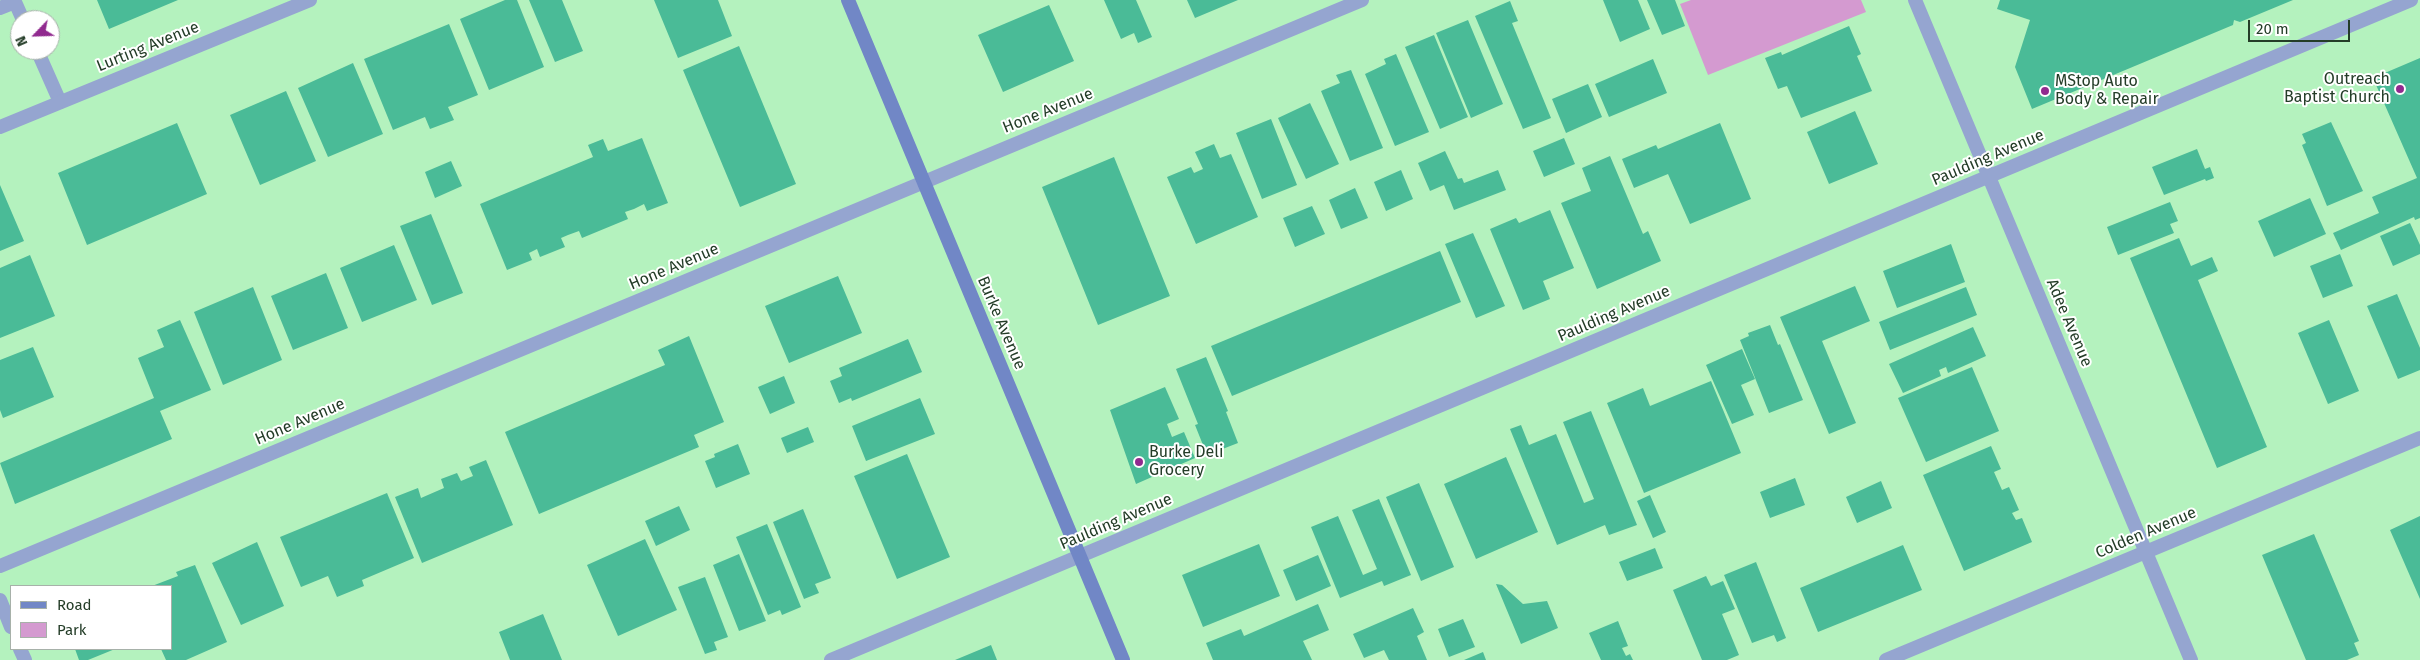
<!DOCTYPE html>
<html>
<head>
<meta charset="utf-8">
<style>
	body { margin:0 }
	#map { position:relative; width:2420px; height:660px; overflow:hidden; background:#b4f2be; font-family:"Fira Sans",sans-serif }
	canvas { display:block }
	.legend { position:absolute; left:10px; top:585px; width:162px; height:65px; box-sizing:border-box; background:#fff; border:1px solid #a7b1a9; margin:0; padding:6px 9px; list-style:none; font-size:15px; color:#243d28 }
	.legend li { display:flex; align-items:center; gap:10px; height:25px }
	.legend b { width:25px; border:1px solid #a7b1a9 }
	.north { position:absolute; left:10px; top:10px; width:50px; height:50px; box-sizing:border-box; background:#fff; border:1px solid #a7b1a9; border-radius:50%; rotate:246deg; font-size:14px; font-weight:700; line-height:20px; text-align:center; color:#243d28 }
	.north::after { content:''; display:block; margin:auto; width:18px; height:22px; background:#912a8f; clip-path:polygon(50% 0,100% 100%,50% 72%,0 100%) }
	.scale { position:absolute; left:2248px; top:20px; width:102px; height:22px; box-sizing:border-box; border:2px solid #243d28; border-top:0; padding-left:6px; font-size:15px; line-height:18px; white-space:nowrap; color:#243d28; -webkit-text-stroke:4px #fff; paint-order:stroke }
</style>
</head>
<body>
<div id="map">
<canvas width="2420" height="660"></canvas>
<ul class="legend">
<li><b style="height:6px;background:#7187c6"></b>Road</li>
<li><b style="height:14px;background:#d49ad0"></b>Park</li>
</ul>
<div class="north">N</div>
<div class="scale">20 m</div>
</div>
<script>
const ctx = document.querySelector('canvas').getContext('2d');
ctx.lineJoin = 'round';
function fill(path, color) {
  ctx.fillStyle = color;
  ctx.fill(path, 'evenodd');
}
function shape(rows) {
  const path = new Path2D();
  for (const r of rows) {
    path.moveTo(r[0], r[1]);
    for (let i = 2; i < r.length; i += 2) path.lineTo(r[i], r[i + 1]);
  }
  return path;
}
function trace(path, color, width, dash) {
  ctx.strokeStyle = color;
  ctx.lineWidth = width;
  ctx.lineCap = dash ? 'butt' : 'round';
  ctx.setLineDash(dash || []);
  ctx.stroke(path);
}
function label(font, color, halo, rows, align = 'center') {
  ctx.font = font + ' "Fira Sans",sans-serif';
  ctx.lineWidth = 4;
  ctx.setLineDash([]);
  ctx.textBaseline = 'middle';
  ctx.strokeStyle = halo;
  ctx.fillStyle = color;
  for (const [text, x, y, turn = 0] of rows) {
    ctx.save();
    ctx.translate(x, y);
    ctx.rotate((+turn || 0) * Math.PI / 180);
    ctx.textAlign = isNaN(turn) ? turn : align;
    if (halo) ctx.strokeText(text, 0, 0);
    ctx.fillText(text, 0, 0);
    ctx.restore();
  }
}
fill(shape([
	[1691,0,1861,0,1866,12,1708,75,1680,4]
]), '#d49ad0');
fill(shape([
	[97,0,178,0,109,29],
	[505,0,517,0,544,67,489,90,460,19],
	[529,0,562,0,583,51,555,62],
	[654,0,718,0,732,36,678,58],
	[1104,0,1136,0,1152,37,1138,43,1134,33,1121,39],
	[1187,0,1238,0,1195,18],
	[1603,0,1638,0,1650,29,1620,42],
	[1647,0,1675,0,1685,26,1662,35],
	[2000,0,2293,0,2240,22,2234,20,2233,25,2032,109,2015,67,2030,20,1997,9],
	[1510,1,1518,21,1512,23,1551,118,1523,129,1475,16],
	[1049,5,1074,61,1003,92,978,35],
	[1468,20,1503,104,1471,118,1436,33],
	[449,24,478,95,448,107,454,120,430,129,425,117,393,130,364,59],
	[1849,26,1861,54,1857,56,1872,91,1801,118,1787,86,1778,89,1765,58,1781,52,1782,55],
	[1434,35,1468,117,1440,129,1405,47],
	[739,46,796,184,740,207,683,70],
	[1396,54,1429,132,1395,146,1365,74,1386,64,1384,59],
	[2420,58,2420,218,2415,220,2414,217,2341,250,2333,233,2379,213,2372,197,2417,178,2373,78],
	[1653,59,1667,93,1609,117,1595,84],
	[353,63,383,134,328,157,298,88],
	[1351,70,1383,148,1350,161,1321,91,1340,83,1336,75],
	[1588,84,1602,117,1566,133,1552,99],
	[286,91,316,161,260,185,230,115],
	[1310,103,1339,164,1306,179,1278,118],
	[1855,111,1878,164,1829,184,1807,132],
	[1271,119,1297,185,1262,199,1236,133],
	[2331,122,2363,191,2327,206,2302,145,2306,143,2302,134],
	[177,123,207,194,87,245,58,173],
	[1720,123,1751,199,1690,224,1668,174,1634,188,1622,159,1656,145,1658,149],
	[642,138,668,203,647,211,644,204,634,209,625,212,628,219,582,238,579,231,568,235,561,238,565,247,540,257,537,249,529,253,532,260,507,270,480,204,593,157,588,145,603,139,608,151],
	[1564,138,1575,164,1544,177,1533,151],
	[1214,144,1220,158,1231,154,1258,217,1196,244,1167,177,1191,167,1194,173,1203,169,1195,152],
	[2197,149,2205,169,2210,167,2214,178,2206,181,2205,179,2164,195,2152,167],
	[1445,151,1458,179,1462,178,1464,183,1498,170,1506,190,1454,210,1444,185,1430,191,1418,163],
	[1610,156,1643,234,1648,231,1661,261,1597,289,1561,203,1591,191,1582,168],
	[1114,157,1170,296,1098,325,1042,187],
	[451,161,462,186,435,198,425,172],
	[1401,170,1413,199,1386,211,1374,182],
	[0,185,24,241,0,251],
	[1355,188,1368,218,1341,229,1329,200],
	[2310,198,2326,234,2274,257,2258,221],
	[2170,202,2178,221,2170,224,2174,233,2118,255,2107,227],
	[1312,206,1325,234,1295,247,1283,218],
	[1550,210,1574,268,1543,281,1550,299,1523,310,1490,229,1516,218,1519,223],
	[431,214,463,293,432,305,400,226],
	[2410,223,2420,245,2420,254,2393,266,2380,236],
	[1473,233,1505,306,1476,318,1445,244],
	[2179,238,2191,266,2212,257,2218,271,2198,280,2267,447,2217,468,2130,258],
	[1951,244,1965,282,1897,308,1883,271],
	[394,245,417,300,362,322,340,268],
	[1440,251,1461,302,1232,396,1211,346],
	[2340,254,2353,286,2323,298,2310,266],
	[30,255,55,316,0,338,0,268],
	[326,273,348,328,293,350,271,296],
	[838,276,862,333,789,363,765,306],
	[1855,286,1870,321,1822,341,1856,423,1829,434,1780,317],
	[253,287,282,360,223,385,194,312],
	[1966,287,1977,315,1890,350,1879,322],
	[2397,294,2420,348,2420,370,2398,379,2367,306],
	[180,320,211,390,160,411,172,439,15,504,0,463,154,398,138,358,164,347,157,330],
	[2329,320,2359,391,2328,404,2298,333],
	[1770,325,1778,345,1780,344,1803,400,1769,413,1740,340,1749,336,1748,333],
	[1973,327,1986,356,1948,373,1946,367,1939,370,1941,376,1903,393,1889,364],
	[689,336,724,422,694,435,699,447,539,514,505,432,665,365,658,350],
	[908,339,922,372,852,401,851,398,839,403,830,381,842,376,839,368],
	[33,347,54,397,3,418,0,410,0,360],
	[1742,349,1755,379,1741,385,1754,415,1732,424,1706,365],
	[1206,357,1228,411,1226,412,1238,443,1207,455,1195,425,1198,424,1176,369],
	[1972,367,1999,431,1926,462,1898,398],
	[784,376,795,403,770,414,758,387],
	[1711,381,1741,453,1644,493,1607,403,1643,388,1650,406],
	[1165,387,1179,419,1167,424,1172,437,1184,432,1195,458,1136,484,1110,410],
	[920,398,935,434,866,461,852,426],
	[1591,411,1637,525,1609,535,1605,525,1557,545,1510,429,1521,425,1529,445,1556,434,1584,503,1594,499,1563,422],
	[808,427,814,442,787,453,781,438],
	[738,444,750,474,716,488,705,461,715,457,714,454],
	[1991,446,2001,469,1994,472,2002,490,2009,487,2019,510,2012,513,2016,520,2022,518,2032,542,1964,571,1923,475],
	[907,454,950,557,897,579,854,476],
	[1506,457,1538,532,1476,559,1444,484],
	[486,460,513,525,422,563,395,497,418,488,421,498,444,488,441,479,457,473,461,481,473,476,469,467],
	[1795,478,1805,505,1770,518,1760,492],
	[1881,481,1892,508,1857,523,1846,497],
	[1419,483,1454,567,1421,581,1386,497],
	[387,493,414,558,362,580,364,586,337,597,328,576,301,587,280,537],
	[1650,495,1666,532,1653,538,1637,501],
	[1379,499,1411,575,1384,586,1382,581,1340,598,1311,527,1338,516,1363,575,1377,569,1352,510],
	[679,506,690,530,656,546,645,521],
	[803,509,831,578,815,584,819,593,804,599,773,522],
	[2420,516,2420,599,2390,530],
	[767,524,801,607,782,615,780,610,768,615,736,537],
	[2314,534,2359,641,2354,643,2359,655,2347,660,2306,660,2262,555],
	[645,539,677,610,618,636,587,565],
	[257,542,284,606,241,625,212,563],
	[1259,544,1280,596,1203,627,1182,575],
	[1903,545,1922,590,1818,632,1800,588],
	[1655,548,1663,568,1627,581,1619,562],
	[739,554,766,621,739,631,713,565],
	[1318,555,1331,586,1296,601,1283,570],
	[1756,562,1786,638,1777,642,1774,635,1752,643,1724,575],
	[195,565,227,642,186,660,166,660,161,649,171,649,171,586,152,586,178,576,176,572],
	[1706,576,1711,586,1723,581,1735,609,1722,614,1739,655,1727,660,1702,660,1673,590],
	[705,577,728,637,714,642,717,650,705,654,678,587],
	[1496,584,1502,585,1523,604,1547,601,1558,628,1521,644],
	[1318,604,1329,630,1303,641,1312,660,1213,660,1206,643,1241,629,1244,636],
	[1413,608,1424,632,1417,636,1427,660,1389,660,1384,650,1364,658,1353,634],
	[543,614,562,660,510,660,499,632],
	[1463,619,1475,647,1449,657,1438,629],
	[1618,621,1628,646,1622,648,1626,656,1630,654,1633,660,1601,660,1589,633],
	[991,645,997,660,955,660],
	[75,649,115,649,88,660,79,660],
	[1483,652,1486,660,1464,660]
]), '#4abb97');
trace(shape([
	[0,8,15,2,23,20],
	[37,50,60,102]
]), '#95a5d0', 14);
trace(shape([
	[1915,0,2191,660],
	[0,127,310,0],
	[0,566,1362,0],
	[0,600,11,627],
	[20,649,25,660],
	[831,660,2411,0],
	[1886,660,2420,438]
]), '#95a5d0', 14);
trace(shape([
	[848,0,1123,660]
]), '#7187c6', 14);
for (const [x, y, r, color] of [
	[2400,89,5,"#912a8f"],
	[2045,91,5,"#912a8f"],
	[1139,462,5,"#912a8f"]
]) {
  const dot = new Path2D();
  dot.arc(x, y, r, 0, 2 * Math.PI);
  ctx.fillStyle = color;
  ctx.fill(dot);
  trace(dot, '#fff', 2);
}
label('16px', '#243d28', '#fff', [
	["Lurting Avenue",148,47,-22],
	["Hone Avenue",1048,111,-22],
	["Paulding Avenue",1988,158,-23],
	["Hone Avenue",674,267,-23],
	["Paulding Avenue",1614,314,-23],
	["Burke Avenue",1001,323,67],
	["Adee Avenue",2069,323,67],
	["Hone Avenue",300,422,-23],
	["Paulding Avenue",1116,522,-23],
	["Colden Avenue",2146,533,-23]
]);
label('16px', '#243d28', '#fff', [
	["Outreach",2390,80,"right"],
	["Baptist Church",2390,98,"right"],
	["MStop Auto",2055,82],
	["Body & Repair",2055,100],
	["Burke Deli",1149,453],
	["Grocery",1149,471]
], 'left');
</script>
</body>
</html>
